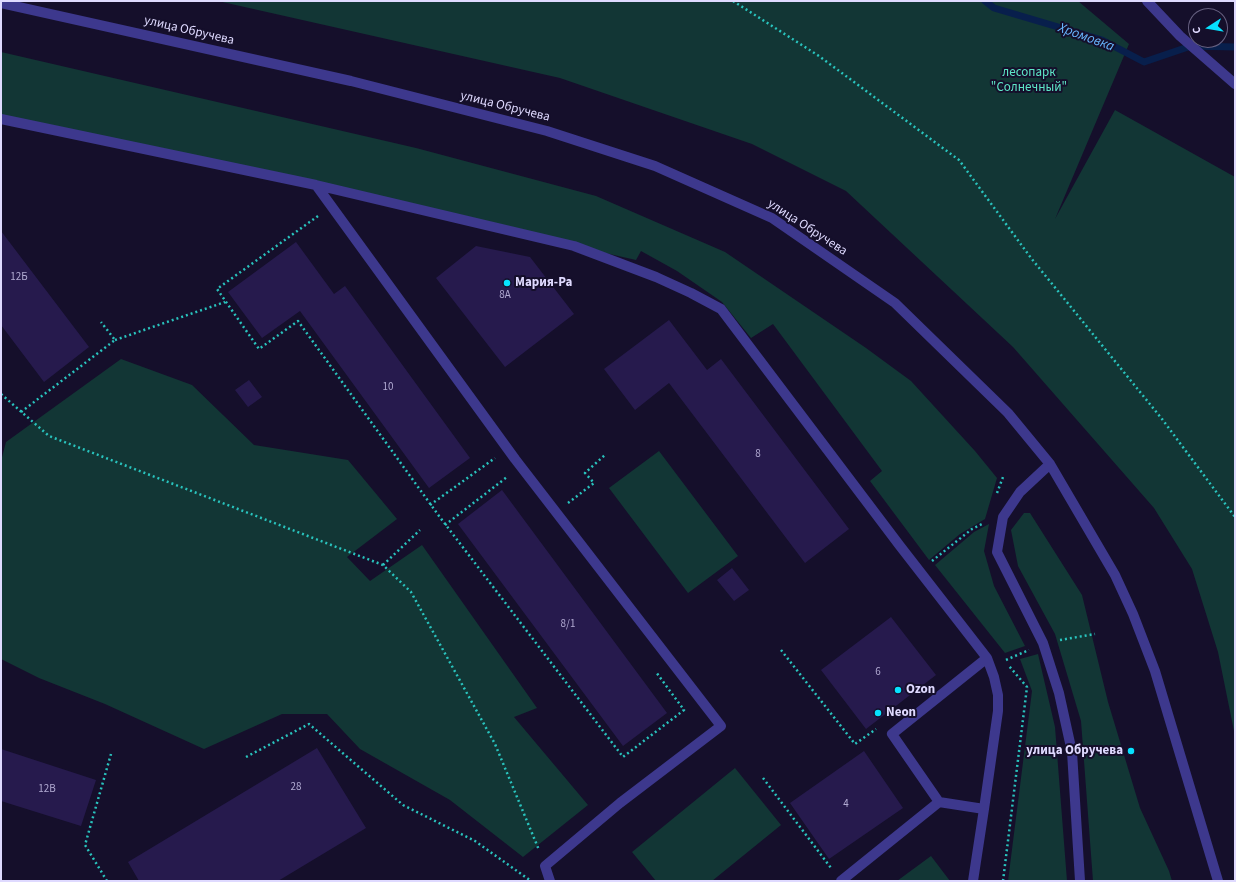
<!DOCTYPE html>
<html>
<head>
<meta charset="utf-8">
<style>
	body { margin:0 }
	#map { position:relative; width:1236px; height:882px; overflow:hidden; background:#150f2b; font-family:"Source Sans 3",sans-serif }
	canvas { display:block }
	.frame { position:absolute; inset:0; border:2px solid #dfdaff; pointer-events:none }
	.north { position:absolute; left:1188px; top:8px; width:40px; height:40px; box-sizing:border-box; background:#150f2b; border:1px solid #666080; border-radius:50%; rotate:258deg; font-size:11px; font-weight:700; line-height:16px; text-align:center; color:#dfdaff }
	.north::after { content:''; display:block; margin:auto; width:14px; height:18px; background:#06e2ff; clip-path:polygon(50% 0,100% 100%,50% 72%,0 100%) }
</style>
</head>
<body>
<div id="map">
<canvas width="1236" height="882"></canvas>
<div class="frame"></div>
<div class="north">С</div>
</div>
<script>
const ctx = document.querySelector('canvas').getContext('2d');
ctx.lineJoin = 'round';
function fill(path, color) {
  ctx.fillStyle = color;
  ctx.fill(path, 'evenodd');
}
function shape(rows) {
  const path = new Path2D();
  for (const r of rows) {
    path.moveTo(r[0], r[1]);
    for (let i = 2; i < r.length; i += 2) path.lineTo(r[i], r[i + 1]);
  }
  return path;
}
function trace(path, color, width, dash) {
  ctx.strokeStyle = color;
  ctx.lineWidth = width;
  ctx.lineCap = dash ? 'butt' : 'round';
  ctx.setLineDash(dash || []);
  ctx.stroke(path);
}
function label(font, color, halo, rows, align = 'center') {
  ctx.font = font + ' "Source Sans 3",sans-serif';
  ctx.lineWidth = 4;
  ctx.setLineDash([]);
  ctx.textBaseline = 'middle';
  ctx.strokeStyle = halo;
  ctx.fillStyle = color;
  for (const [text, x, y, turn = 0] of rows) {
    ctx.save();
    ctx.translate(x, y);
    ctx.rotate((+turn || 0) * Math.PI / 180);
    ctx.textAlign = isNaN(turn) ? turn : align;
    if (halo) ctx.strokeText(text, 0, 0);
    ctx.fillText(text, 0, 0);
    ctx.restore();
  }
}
fill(shape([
	[218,1,1078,1,1129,44,1055,219,1115,110,1235,177,1235,736,1218,652,1192,569,1154,508,1013,347,846,191,752,144,560,78],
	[1,52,416,148,596,196,725,252,866,348,911,381,975,451,997,478,985,519,960,534,929,560,870,481,882,471,773,324,751,338,722,302,677,271,641,251,636,260,1,116],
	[121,359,192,385,254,445,348,460,397,519,347,557,370,581,422,545,537,708,514,717,588,805,523,857,450,800,360,749,327,714,282,714,204,749,105,704,39,678,1,659,1,461,6,442],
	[659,451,738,556,688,593,609,488],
	[1024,513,1030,513,1082,595,1108,702,1140,808,1169,871,1172,881,1093,881,1081,721,1055,634,1018,566,1011,530],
	[989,524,984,551,994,586,1025,646,1005,653,935,565,974,532],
	[1038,654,1055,727,1067,881,1008,881,1032,691,1020,659],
	[735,768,781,825,712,881,656,881,632,852],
	[931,856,950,881,897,881]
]), '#123635');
trace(shape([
	[985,1,994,8,1102,40,1144,62,1191,46,1235,47]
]), '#081f4c', 7);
fill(shape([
	[1,231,89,347,44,382,1,325],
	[296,242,334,294,345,286,470,458,429,488,300,311,262,338,228,292],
	[476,246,530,257,574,314,505,367,436,278],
	[669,320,707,370,721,359,849,529,805,563,669,383,635,410,604,369],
	[249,380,262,397,248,407,235,390],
	[502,490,667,713,623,746,458,524],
	[732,568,749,590,734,601,717,580],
	[891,617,936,675,866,729,821,670],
	[317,748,366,828,278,881,139,881,128,862],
	[1,749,96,780,81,826,1,801],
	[864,751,903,808,829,859,790,803]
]), '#261a4d');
trace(shape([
	[733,1,819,56,959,160,1031,258,1162,419,1235,517],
	[318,216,217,289,259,349,298,321,439,516,623,757,684,710,656,672],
	[115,340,225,302],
	[1,394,49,436,383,565,411,592,495,744,539,850],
	[21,412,115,340,101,322],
	[997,493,1003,477],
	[568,503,594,483,585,473,606,454],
	[430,505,495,458],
	[445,525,507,477],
	[932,561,972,529,984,523],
	[383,565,420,530],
	[1060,640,1095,634],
	[781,650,855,744,876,729],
	[1006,660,1029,650],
	[246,757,309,724,403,805,475,841,531,881],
	[763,778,831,868],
	[107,881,85,845,111,754],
	[1003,881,1027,687,1009,666]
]), '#29c3bd', 2.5, [2, 3]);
trace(shape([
	[1147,1,1180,36,1235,84],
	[1,3,351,81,547,131,655,166,772,218,895,303,1008,413,1050,464,1115,575,1133,614,1155,671,1218,881],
	[1,119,316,185,574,246,656,277,691,293,721,309,900,546,987,658,994,677,998,695,998,711,984,809,973,881],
	[316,185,515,459,721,726,620,803,545,866,550,881],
	[1050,464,1020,492,1003,517,997,552,1043,643,1059,693,1072,752,1080,881],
	[984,809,939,802,892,734,987,658],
	[841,881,939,802]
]), '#3d388d', 10);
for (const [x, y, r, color] of [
	[507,283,4,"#06e2ff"],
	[898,690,4,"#06e2ff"],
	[878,713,4,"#06e2ff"],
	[1131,751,4,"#06e2ff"]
]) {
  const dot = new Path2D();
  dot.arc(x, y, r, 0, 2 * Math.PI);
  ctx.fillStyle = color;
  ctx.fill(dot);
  trace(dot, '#150f2b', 1.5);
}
label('11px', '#b1aad2', null, [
	["12Б",19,278],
	["8А",505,296],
	["10",388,388],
	["8",758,455],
	["8/1",568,625],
	["6",878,673],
	["28",296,788],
	["12В",47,790],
	["4",846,805]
]);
label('13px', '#dfdaff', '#150f2b', [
	["улица Обручева",189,31,13],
	["улица Обручева",505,107,14],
	["улица Обручева",807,228,33]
]);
label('13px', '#5ee7c7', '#150f2b', [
	["лесопарк",1029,73],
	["\"Солнечный\"",1029,88]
]);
label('bold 13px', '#dfdaff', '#150f2b', [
	["Мария-Ра",515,283],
	["Ozon",906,690],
	["Neon",886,713],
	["улица Обручева",1123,751,"right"]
], 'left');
label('italic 14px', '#68b6ff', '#150f2b', [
	["Хромовка",1086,38,20]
]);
</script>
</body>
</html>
